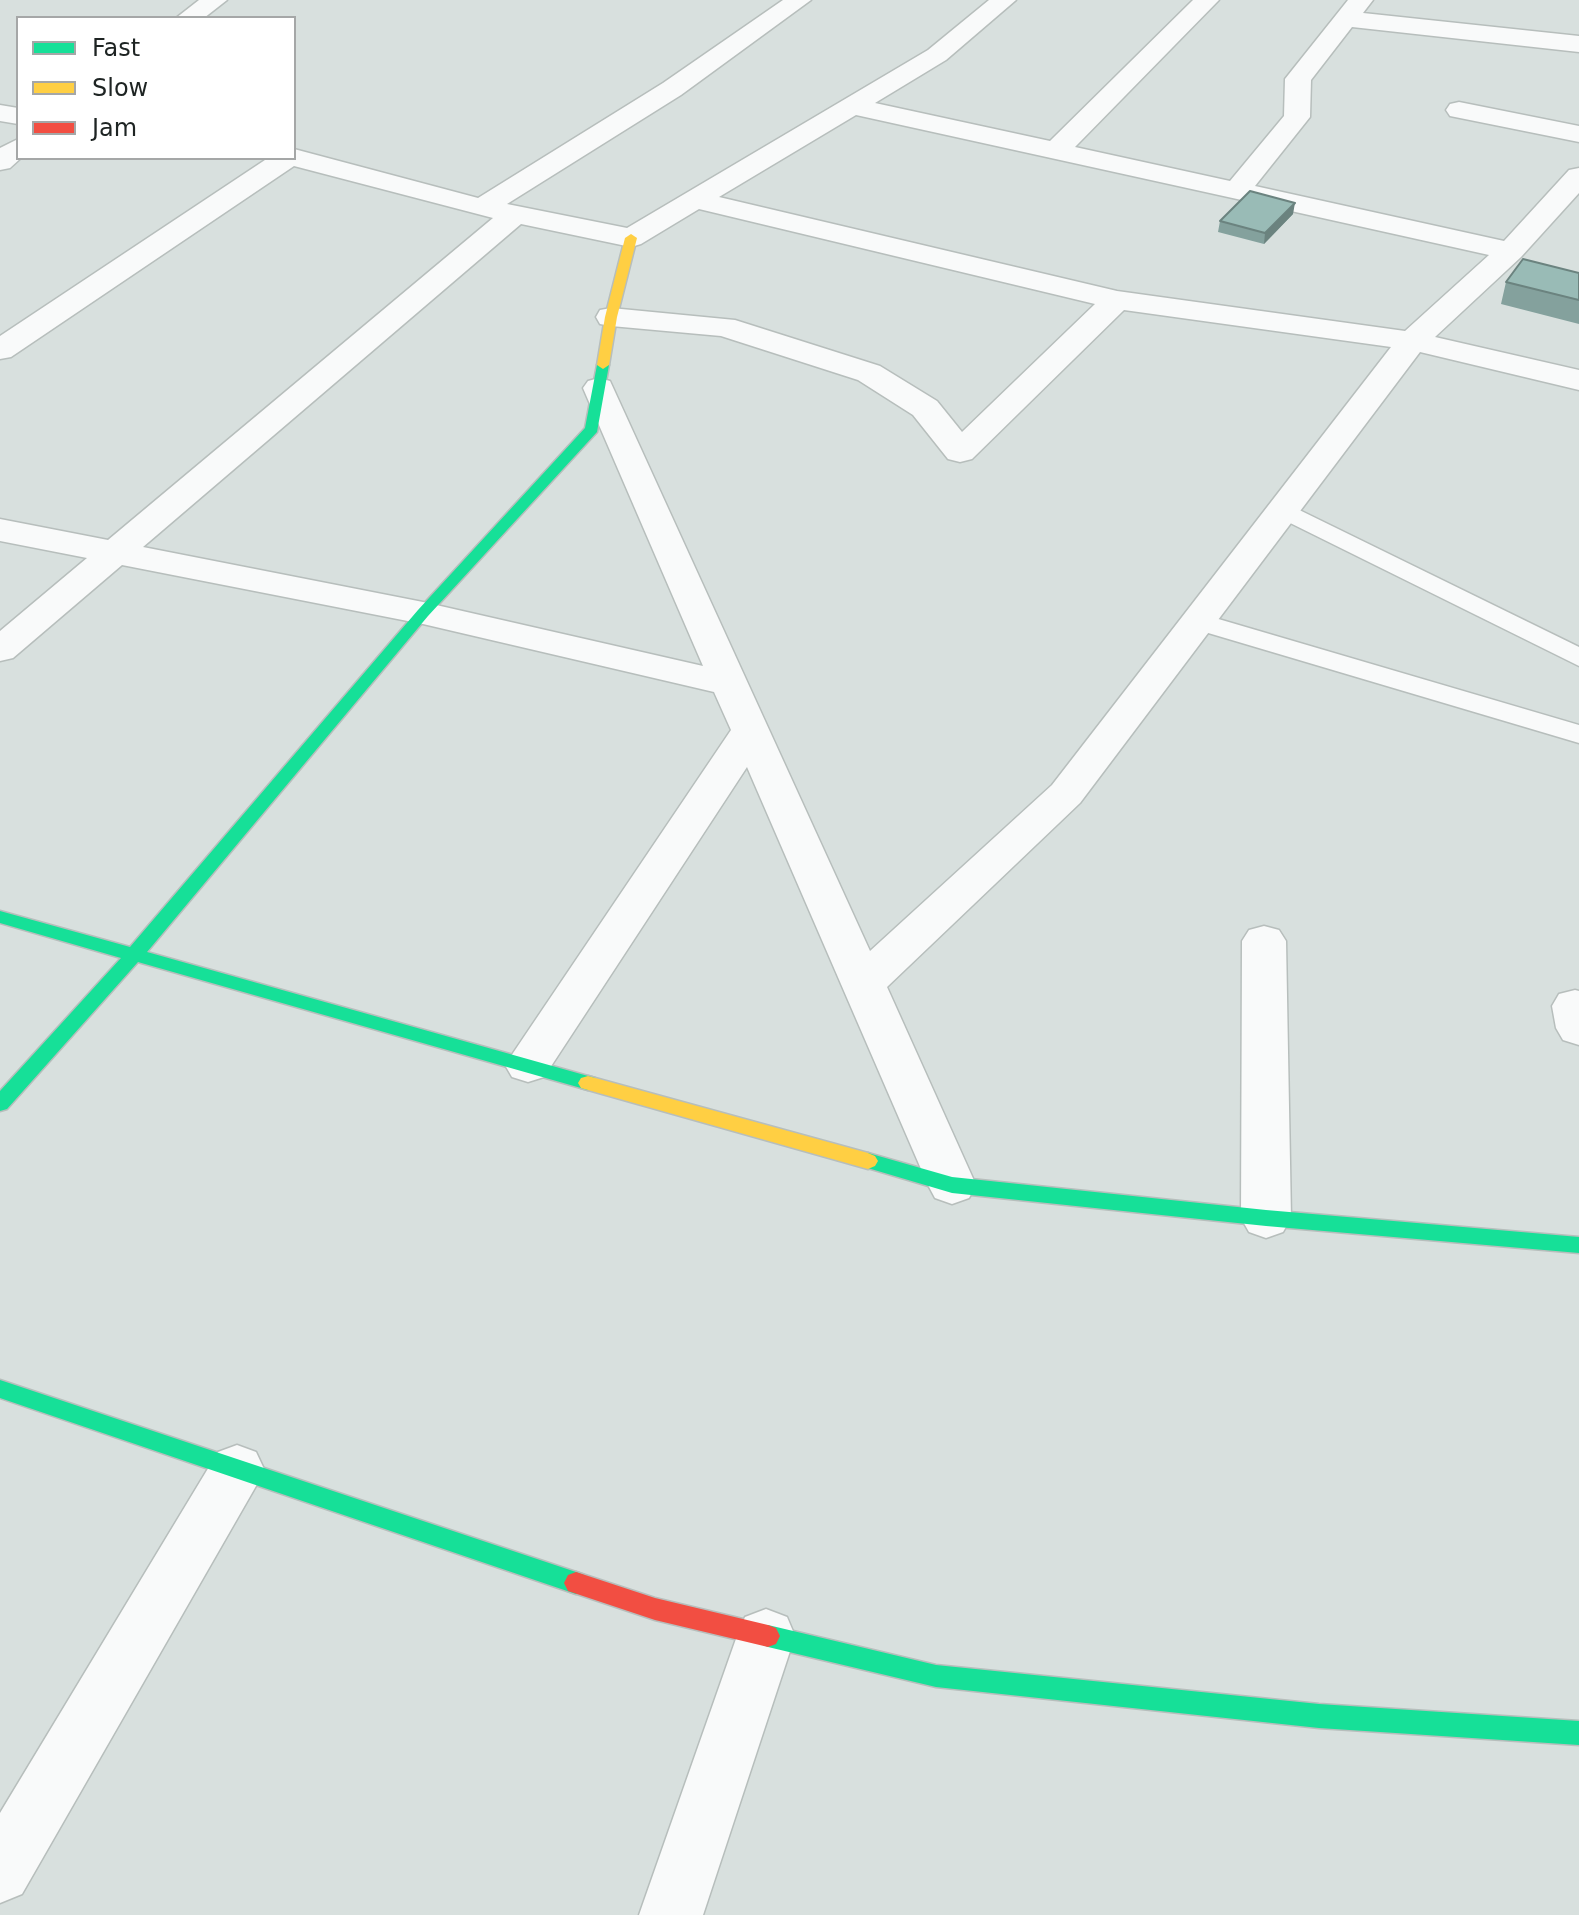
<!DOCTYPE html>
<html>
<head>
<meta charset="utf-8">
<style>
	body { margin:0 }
	#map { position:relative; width:1579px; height:1915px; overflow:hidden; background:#d8e0de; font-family:"DejaVu Sans",sans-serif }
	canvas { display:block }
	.legend { position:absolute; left:16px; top:16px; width:280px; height:144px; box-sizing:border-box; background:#fff; border:2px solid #a5a7a7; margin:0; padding:10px 14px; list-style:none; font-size:24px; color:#1e2423 }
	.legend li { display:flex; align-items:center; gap:16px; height:40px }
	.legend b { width:40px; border:2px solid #a5a7a7 }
</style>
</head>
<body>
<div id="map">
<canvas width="1579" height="1915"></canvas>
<ul class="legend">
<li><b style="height:10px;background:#16e098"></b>Fast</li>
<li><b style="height:10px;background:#ffcf43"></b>Slow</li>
<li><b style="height:10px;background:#f24e42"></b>Jam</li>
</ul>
</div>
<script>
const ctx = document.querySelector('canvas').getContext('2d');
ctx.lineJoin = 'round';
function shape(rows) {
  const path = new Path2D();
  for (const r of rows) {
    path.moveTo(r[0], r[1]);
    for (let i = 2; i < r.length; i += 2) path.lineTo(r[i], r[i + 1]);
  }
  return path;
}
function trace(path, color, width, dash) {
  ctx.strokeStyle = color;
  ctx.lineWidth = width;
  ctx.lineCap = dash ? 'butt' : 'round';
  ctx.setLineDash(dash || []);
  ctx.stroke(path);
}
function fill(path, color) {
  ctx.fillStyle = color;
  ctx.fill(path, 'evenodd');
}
const lane = shape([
	[1283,502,1579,647,1579,666,1274,515,1270,510,1274,505,1283,502],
	[1198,613,1579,725,1579,743,1188,627,1185,621,1188,615,1198,613]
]);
const street = shape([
	[199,0,227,0,204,18,176,18,199,0],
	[783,0,811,0,681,95,507,204,627,228,928,50,989,0,1016,0,946,60,875,103,1050,141,1193,0,1219,0,1075,147,1230,181,1284,116,1285,79,1348,0,1373,0,1363,13,1579,36,1579,52,1352,27,1311,80,1310,117,1255,186,1504,241,1569,170,1579,168,1579,193,1521,257,1435,337,1579,370,1579,390,1420,352,1080,803,887,987,976,1185,969,1198,952,1204,935,1198,928,1185,747,767,544,1077,528,1082,512,1077,505,1065,731,730,714,692,423,624,122,565,13,658,0,661,0,631,87,558,0,541,0,519,108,540,493,218,294,166,11,357,0,359,0,336,268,158,294,158,294,149,478,198,663,83,783,0],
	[856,115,1237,199,1489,255,1405,331,1117,291,719,197,856,115],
	[699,209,1095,304,962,432,937,401,880,366,735,320,611,308,600,310,596,317,600,324,611,326,721,336,858,380,913,415,948,459,960,462,972,459,1124,310,1391,347,1052,785,870,951,610,381,599,378,588,381,583,388,703,666,423,602,143,547,521,224,631,247,641,244,699,209],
	[1459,102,1579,126,1579,142,1450,116,1446,110,1450,104,1459,102],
	[0,105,18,108,18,124,0,121,0,105],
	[18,139,18,158,21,158,10,168,0,170,0,148,18,139],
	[1264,926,1279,930,1286,941,1291,1218,1283,1232,1266,1238,1249,1232,1241,1218,1242,941,1249,930,1264,926],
	[1575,990,1579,991,1579,1045,1563,1040,1556,1028,1552,1006,1559,994,1575,990],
	[237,1445,256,1452,264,1469,256,1486,22,1894,0,1903,0,1813,218,1452,237,1445],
	[766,1609,787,1617,795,1636,703,1915,639,1915,737,1636,745,1617,766,1609]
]);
const fast = shape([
	[603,361,609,365,597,432,428,616,147,952,588,1076,595,1078,598,1083,595,1088,588,1090,138,962,7,1109,0,1111,0,1091,121,958,0,923,0,911,130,947,418,610,585,428,597,365,603,361],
	[868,1153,952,1177,1266,1210,1579,1237,1579,1253,1266,1226,952,1193,861,1166,858,1161,861,1156,868,1153],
	[0,1380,576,1572,584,1575,588,1583,584,1591,576,1594,0,1398,0,1380],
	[768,1625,936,1665,1319,1704,1579,1721,1579,1745,1319,1728,936,1687,768,1647,760,1644,756,1636,760,1628,768,1625]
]);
const slow = shape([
	[631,234,637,238,617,317,609,365,603,369,597,365,605,317,625,238,631,234],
	[588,1076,868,1153,875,1156,878,1161,875,1166,868,1169,581,1088,578,1083,581,1078,588,1076]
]);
const jam = shape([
	[576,1572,655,1598,768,1625,776,1628,780,1636,776,1644,768,1647,655,1620,568,1591,564,1583,568,1575,576,1572]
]);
trace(lane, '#b7bebc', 3);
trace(street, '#b7bebc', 3);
trace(fast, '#b7bebc', 3);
trace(slow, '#b7bebc', 3);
trace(jam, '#b7bebc', 3);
fill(lane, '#f9fafa');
fill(street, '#f9fafa');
fill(fast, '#16e098');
fill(slow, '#ffcf43');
fill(jam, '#f24e42');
fill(shape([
	[1293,214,1264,244,1218,232,1220,221],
	[1579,273,1579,324,1501,304,1506,282]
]), '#84a19d');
fill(shape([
	[1295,203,1293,214,1264,244,1265,233]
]), '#6b837f');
const building = shape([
	[1250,191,1295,203,1265,233,1220,221,1250,191],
	[1523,259,1579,273,1579,300,1506,282,1523,259]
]);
fill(building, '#99bbb6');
trace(building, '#6b837f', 2);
</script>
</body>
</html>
